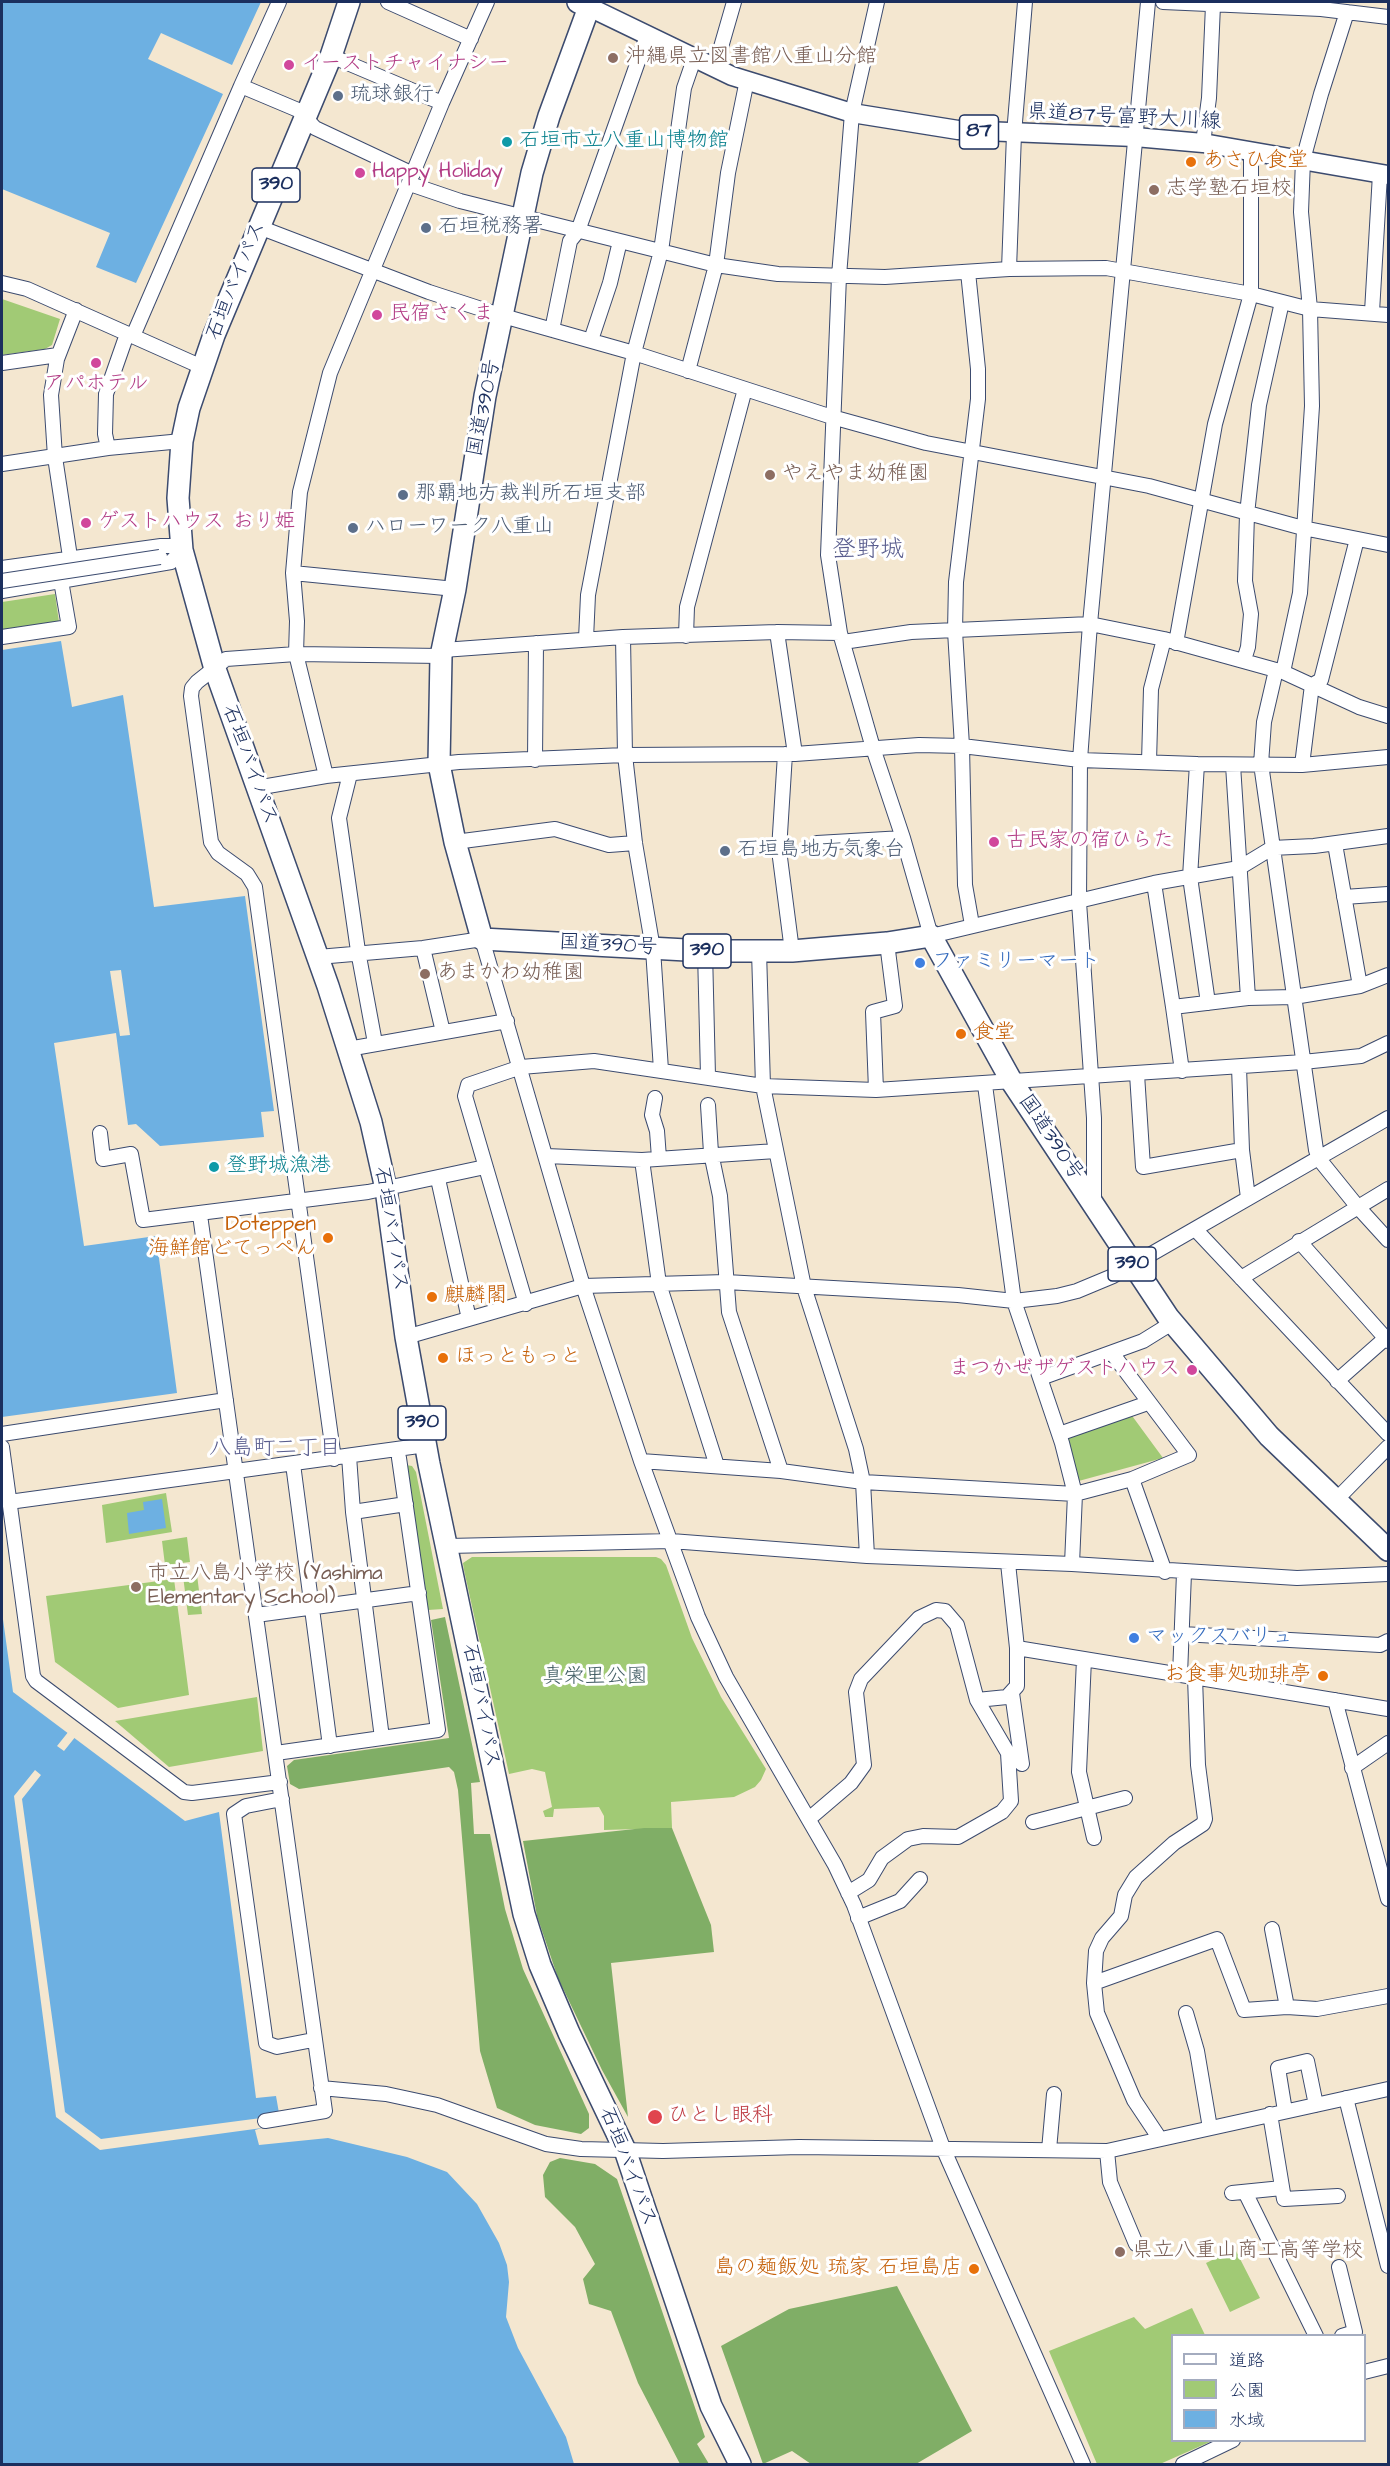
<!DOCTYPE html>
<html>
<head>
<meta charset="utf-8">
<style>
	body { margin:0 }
	#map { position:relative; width:1390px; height:2466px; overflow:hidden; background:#f4e7d0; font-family:"Architects Daughter","Klee One",sans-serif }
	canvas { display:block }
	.frame { position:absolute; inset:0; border:3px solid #1b2f5e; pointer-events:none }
	.legend { position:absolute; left:1171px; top:2334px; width:195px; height:108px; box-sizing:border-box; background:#fff; border:2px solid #a4acbf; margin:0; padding:8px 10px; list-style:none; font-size:18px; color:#1b2f5e }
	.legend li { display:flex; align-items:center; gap:12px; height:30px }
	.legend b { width:30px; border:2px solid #a4acbf }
</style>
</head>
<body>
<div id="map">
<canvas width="1390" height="2466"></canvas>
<div class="frame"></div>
<ul class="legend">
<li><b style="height:8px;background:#fff"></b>道路</li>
<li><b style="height:16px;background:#a1ca75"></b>公園</li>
<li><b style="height:16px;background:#6db0e2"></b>水域</li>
</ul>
</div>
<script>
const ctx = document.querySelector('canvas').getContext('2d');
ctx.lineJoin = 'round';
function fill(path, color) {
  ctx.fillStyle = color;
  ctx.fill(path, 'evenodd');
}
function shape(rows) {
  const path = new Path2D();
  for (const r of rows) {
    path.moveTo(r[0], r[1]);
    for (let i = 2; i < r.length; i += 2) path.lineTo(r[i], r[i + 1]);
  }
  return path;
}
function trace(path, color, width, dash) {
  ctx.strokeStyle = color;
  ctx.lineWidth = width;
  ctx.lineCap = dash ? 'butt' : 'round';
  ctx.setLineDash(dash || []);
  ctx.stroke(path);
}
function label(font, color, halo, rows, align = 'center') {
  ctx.font = font + ' "Architects Daughter","Klee One",sans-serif';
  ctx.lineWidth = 6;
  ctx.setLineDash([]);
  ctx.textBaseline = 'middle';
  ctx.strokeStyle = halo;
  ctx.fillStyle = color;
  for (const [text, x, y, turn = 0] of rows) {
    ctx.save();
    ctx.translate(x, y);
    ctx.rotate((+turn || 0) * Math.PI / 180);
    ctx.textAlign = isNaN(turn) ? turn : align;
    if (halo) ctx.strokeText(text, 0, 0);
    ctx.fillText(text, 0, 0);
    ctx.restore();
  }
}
fill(shape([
	[2,299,60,319,52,345,45,349,2,355],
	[55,594,59,622,2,630,2,602],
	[1130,1413,1163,1458,1075,1482,1063,1436],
	[406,1465,412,1466,416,1472,443,1609,428,1610],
	[166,1493,172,1532,106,1543,102,1505],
	[187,1537,190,1562,165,1565,162,1541],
	[472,1557,656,1557,661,1559,666,1565,692,1638,721,1697,766,1769,761,1780,755,1787,734,1797,671,1802,672,1828,604,1830,604,1816,599,1807,554,1809,553,1817,545,1817,543,1811,552,1807,545,1772,532,1769,509,1774,464,1570,463,1563],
	[197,1575,202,1614,188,1615,183,1576],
	[174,1579,189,1695,118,1708,55,1662,46,1596],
	[257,1697,263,1751,169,1767,115,1721],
	[1235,2249,1260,2298,1230,2312,1206,2263],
	[1192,2308,1205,2335,1172,2336,1172,2440,1212,2441,1160,2464,1097,2464,1049,2351,1134,2317,1145,2329]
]), '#a1ca75');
fill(shape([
	[445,1617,480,1782,471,1783,474,1834,490,1834,505,1909,523,1969,589,2114,589,2128,581,2134,535,2125,497,2108,480,2051,458,1790,454,1772,449,1767,299,1789,290,1784,287,1766,294,1760,449,1738,431,1620],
	[644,1828,672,1828,711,1925,714,1952,611,1963,628,2117,602,2070,558,1978,537,1916,523,1841],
	[560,2158,595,2164,617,2179,705,2437,697,2444,709,2464,680,2464,638,2383,611,2311,589,2304,583,2279,595,2264,575,2227,545,2197,543,2175,550,2162],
	[897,2286,972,2431,916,2464,811,2464,792,2451,763,2464,721,2346,789,2309]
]), '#80ae66');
fill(shape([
	[2,2,261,2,232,65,161,33,148,59,223,94,136,283,96,267,110,233,2,189],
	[61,641,72,707,123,695,154,907,245,896,274,1111,261,1112,264,1137,160,1146,136,1124,128,1125,116,1033,54,1043,84,1246,156,1236,177,1393,2,1417,2,650],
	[162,1499,166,1528,129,1534,127,1513,144,1510,143,1502],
	[2,1612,13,1692,185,1821,219,1812,256,2098,276,2096,279,2113,261,2116,262,2128,255,2130,259,2145,328,2138,407,2157,447,2172,477,2204,499,2243,507,2265,509,2282,506,2317,518,2348,566,2437,574,2464,2,2464]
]), '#6db0e2');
fill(shape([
	[121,970,130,1035,120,1036,110,971],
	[69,1731,76,1736,64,1751,57,1746],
	[35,1770,41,1775,22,1799,65,2112,101,2139,261,2118,262,2128,100,2150,56,2117,14,1796]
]), '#f4e7d0');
const minor = shape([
	[279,2,241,86,298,110,315,128,413,174],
	[388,2,471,39],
	[877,2,852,113,839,276,828,555,840,633,873,748,903,838,931,936,1154,883,1239,868,1272,848,1314,846,1388,836],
	[1163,2,1321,9,1388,17],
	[331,56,442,103],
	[715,68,734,2],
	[1203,143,1209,98,1213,5],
	[410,184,460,201,716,265,778,274,885,277,1009,269,1106,268,1251,294,1310,309,1388,315],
	[259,227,429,292,503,316,634,353,832,417,926,443,1149,486,1303,528,1388,545],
	[1009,269,1014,134,1025,2],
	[968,272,978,369,978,399,956,582,955,631,962,746,965,885,972,925],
	[2,283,27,289,202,367],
	[1372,312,1380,174],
	[552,330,570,241,578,231,647,36],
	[133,336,241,86],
	[591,340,610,283,620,241],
	[2,363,58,355],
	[688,371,716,265,728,173,747,80],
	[108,448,105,434,106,394,127,334],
	[2,464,108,448,182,441],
	[70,557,55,457,51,395,57,359,76,310],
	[2,568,161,546,173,546,182,550],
	[293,573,455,589],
	[2,591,171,562,182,550],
	[777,632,795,754],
	[686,636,687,607,745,389],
	[2,637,69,627,60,575],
	[623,637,625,755,635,843,653,949,661,1070],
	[586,639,588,595,634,353,661,251,684,88,694,59],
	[843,642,911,632,1090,624,1164,639,1283,672,1359,707,1388,716],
	[1176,643,1215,424,1251,294,1251,150],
	[443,650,623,637,777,632,840,633],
	[1244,660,1248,647,1251,614,1245,581,1247,514,1259,405,1282,302],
	[1276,670,1264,722,1261,764,1316,1150,1319,1159,1357,1206,1388,1240],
	[1283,672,1300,593,1312,406,1310,309,1301,212,1303,160,1321,94,1347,12],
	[785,754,779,850,792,951],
	[535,760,536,643],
	[1149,762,1151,689,1164,639],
	[1197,764,1190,877,1208,1003],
	[1233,765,1248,998],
	[1302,765,1312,685,1321,680,1357,539],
	[350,774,339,818,358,951,375,1043],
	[326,776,296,654,297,621,293,573,300,492,330,373,442,103,487,2],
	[256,788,326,776,459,762,625,755,795,754,919,745,962,746,1080,760,1197,764,1302,765,1388,757],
	[455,842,555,829,609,845,635,843],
	[817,843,903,838],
	[1335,844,1360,986],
	[1154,883,1173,1007,1248,998,1294,997,1360,986,1388,975],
	[1344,897,1388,894],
	[423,948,443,1032],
	[705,951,708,1076],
	[759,951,763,1086,804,1287,856,1449,863,1482,867,1556],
	[318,957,423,948,482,939,583,1286,641,1461,698,1617,726,1677,835,1865,854,1905,943,2148,1083,2464],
	[1173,1007,1182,1071],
	[348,1049,507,1021],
	[1239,1067,1242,1150,1248,1198],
	[1137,1074,1143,1167,1242,1150],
	[985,1085,1014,1301,1062,1443,1075,1494,1072,1564],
	[876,1090,873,1012,895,1006,887,943],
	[655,1098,652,1115,657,1131,659,1158],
	[708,1105,711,1153,720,1196,729,1312,781,1471],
	[100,1133,103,1159,131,1154,143,1220,368,1192,485,1167],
	[546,1156,642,1160,776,1151],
	[642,1160,659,1284,717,1466],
	[438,1179,469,1319],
	[1094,1204,1094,1118,1079,902,1080,760,1090,624,1148,2],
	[200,1215,325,2111,265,2121],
	[1196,1230,1388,1434],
	[1299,1241,1388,1341],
	[1241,1278,1388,1189],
	[526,1304,465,1096,468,1085,521,1067,594,1061,763,1086,876,1090,1303,1062,1361,1056,1388,1043],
	[406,1337,583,1286,726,1282,958,1295,1014,1301,1057,1296,1077,1291,1113,1276,1388,1118],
	[1041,1378,1143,1341,1172,1323],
	[1337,1381,1388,1336],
	[2,1434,226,1400],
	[1059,1434,1148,1403],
	[2,1447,33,1676,36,1681,184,1792,192,1793,280,1782],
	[349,1456,353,1512,382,1738],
	[334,1459,255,887,247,874,218,853,211,842,191,696,192,688,197,682,226,659,296,654,441,656],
	[641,1461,781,1471,863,1482,1075,1494,1132,1479,1189,1455,1112,1353],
	[293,1464,330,1746],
	[1132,1479,1165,1572],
	[1336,1500,1388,1447],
	[9,1502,426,1445],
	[353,1512,406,1504],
	[448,1546,671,1541,867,1556,1072,1564,1297,1578,1388,1574],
	[256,1615,419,1593],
	[1182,1634,1380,1645,1388,1641],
	[1017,1648,1388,1709],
	[1084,1659,1079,1772,1094,1838],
	[1180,1675,1184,1573],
	[1012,1693,1022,1764],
	[977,1700,1007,1697,1017,1686,1017,1648,1008,1563],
	[1335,1700,1388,1899],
	[276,1753,438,1730,399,1458],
	[1352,1768,1388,1743],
	[282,1799,246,1806,234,1814,266,2043,277,2047,313,2040],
	[810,1818,851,1783,864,1765,856,1692,861,1679,919,1618,936,1610,945,1611,957,1625,977,1700,1008,1753,1011,1801,1002,1812,958,1837,923,1836,908,1839,882,1858,869,1880,848,1893],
	[1033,1822,1125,1798],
	[858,1918,900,1901,920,1879],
	[1272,1929,1287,2007],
	[1094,1983,1217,1939,1244,2010,1287,2007,1317,2009,1388,1996],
	[1186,2013,1197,2051,1210,2128],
	[321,2088,386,2094,437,2105,546,2144,581,2149,663,2151,799,2147,1107,2151,1388,2089],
	[1346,2098,1388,2266],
	[1285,2111,1278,2068,1307,2061,1316,2105],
	[1270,2114,1284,2199,1338,2196],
	[1160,2139,1134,2100,1097,2013,1094,1983,1096,1951,1102,1938,1121,1916,1125,1895,1136,1877,1174,1843,1203,1824,1205,1819,1198,1765,1195,1677],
	[1049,2150,1054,2094],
	[1107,2151,1110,2182,1136,2244],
	[1245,2192,1316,2336],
	[1232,2193,1282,2188],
	[1339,2267,1355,2332,1342,2336],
	[1364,2372,1388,2366],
	[1183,2464,1233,2440]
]);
const major = shape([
	[592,2,589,7,732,76,852,113,958,130,1135,137,1203,143,1388,175]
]);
const highway = shape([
	[349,2,331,56,214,335,189,408,182,441,178,498,182,550,215,669,328,986,371,1122,386,1189,406,1337,429,1464,524,1914,540,1965,569,2033,625,2150,711,2406,740,2464],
	[578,2,589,7,549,116,532,173,485,396,455,589,441,656,439,764,455,842,482,939,705,951,792,951,887,943,931,936,1012,1082,1168,1317,1269,1436,1388,1550]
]);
trace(minor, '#3c4b6f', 16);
trace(major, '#3c4b6f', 21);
trace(highway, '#3c4b6f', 24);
trace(minor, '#fff', 14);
trace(major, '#fff', 18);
trace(highway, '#fff', 21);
const minorBridge = shape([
	[2,581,160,557]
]);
trace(minorBridge, '#3c4b6f', 16, []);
trace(minorBridge, '#fff', 14);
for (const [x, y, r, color] of [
	[613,58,6,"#8d6e63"],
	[289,65,6,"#d1479c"],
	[338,96,6,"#5c6f8a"],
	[507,142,6,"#0f9aa8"],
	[1191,162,6,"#e8710a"],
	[360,173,6,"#d1479c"],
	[1154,190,6,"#8d6e63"],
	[426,228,6,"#5c6f8a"],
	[377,315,6,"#d1479c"],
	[96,363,6,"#d1479c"],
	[770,475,6,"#8d6e63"],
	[403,495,6,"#5c6f8a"],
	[86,523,6,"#d1479c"],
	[353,528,6,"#5c6f8a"],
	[994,842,6,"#d1479c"],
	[725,851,6,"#5c6f8a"],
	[920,963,6,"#3f7fe0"],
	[425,974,6,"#8d6e63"],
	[961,1034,6,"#e8710a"],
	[214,1167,6,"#0f9aa8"],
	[328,1238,6,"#e8710a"],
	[432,1297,6,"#e8710a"],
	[443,1358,6,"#e8710a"],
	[1192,1370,6,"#d1479c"],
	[136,1587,6,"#8d6e63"],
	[1134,1638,6,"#3f7fe0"],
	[1323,1676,6,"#e8710a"],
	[655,2117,8,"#e0444e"],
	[1120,2252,6,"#8d6e63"],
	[974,2269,6,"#e8710a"]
]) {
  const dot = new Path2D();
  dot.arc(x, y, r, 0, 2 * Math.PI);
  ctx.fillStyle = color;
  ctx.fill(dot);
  trace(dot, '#fff', 2);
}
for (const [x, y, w] of [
	[979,132,39],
	[276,185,48],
	[707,951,48],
	[1132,1264,48],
	[422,1423,48]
]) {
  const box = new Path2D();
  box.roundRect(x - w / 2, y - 17, w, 34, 4.5);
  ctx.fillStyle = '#fff';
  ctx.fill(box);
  trace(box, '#1b2f5e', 1.5);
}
label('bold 20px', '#1b2f5e', null, [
	["87",979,132],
	["390",276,185],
	["390",707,951],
	["390",1132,1264],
	["390",422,1423]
]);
label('21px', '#785e54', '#fff', [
	["沖縄県立図書館八重山分館",625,58],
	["志学塾石垣校",1166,190],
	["やえやま幼稚園",782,475],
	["あまかわ幼稚園",437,974],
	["市立八島小学校 (Yashima",148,1575],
	["Elementary School)",148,1599],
	["県立八重山商工高等学校",1132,2252]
], 'left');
label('21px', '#b23c85', '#fff', [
	["イーストチャイナシー",301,65],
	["Happy Holiday",372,173],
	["民宿さくま",389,315],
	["アパホテル",96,385,"center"],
	["ゲストハウス おり姫",98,523],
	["古民家の宿ひらた",1006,842],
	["まつかぜザゲストハウス",1180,1370,"right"]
], 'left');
label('21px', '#4e5e75', '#fff', [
	["琉球銀行",350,96],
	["石垣税務署",438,228],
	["那覇地方裁判所石垣支部",415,495],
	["ハローワーク八重山",365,528],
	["石垣島地方気象台",737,851]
], 'left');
label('21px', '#1b2f5e', '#fff', [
	["県道87号富野大川線",1124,118,3],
	["石垣バイパス",237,281,-68],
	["国道390号",485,408,-79],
	["石垣バイパス",249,765,70],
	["国道390号",608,946,3],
	["国道390号",1050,1138,56],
	["石垣バイパス",390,1229,81],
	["石垣バイパス",480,1706,79],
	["石垣バイパス",627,2167,69]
]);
label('21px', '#0d838f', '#fff', [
	["石垣市立八重山博物館",519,142],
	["登野城漁港",226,1167]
], 'left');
label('21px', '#c56008', '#fff', [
	["あさひ食堂",1203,162],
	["食堂",973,1034],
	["Doteppen",316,1226,"right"],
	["海鮮館どてっぺん",316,1250,"right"],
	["麒麟閣",444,1297],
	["ほっともっと",455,1358],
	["お食事処珈琲亭",1311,1676,"right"],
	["島の麺飯処 琉家 石垣島店",962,2269,"right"]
], 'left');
label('21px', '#366cbe', '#fff', [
	["ファミリーマート",932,963],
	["マックスバリュ",1146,1638]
], 'left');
label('21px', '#435e65', '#fff', [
	["真栄里公園",595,1678]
]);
label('21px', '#be3a42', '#fff', [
	["ひとし眼科",668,2117]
], 'left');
label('22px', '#595d8e', '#fff', [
	["八島町二丁目",275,1449]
]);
label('24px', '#595d8e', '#fff', [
	["登野城",868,551]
]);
</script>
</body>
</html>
